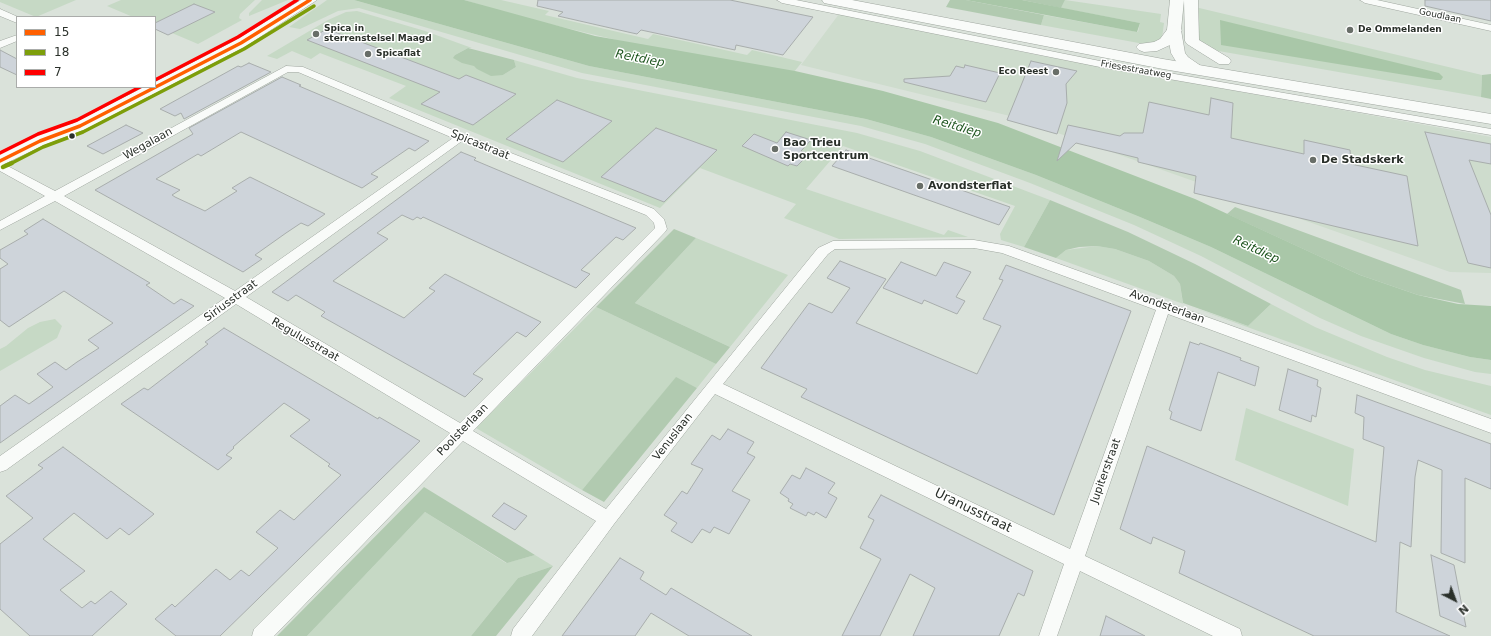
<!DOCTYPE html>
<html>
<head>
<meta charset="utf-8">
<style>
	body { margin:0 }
	#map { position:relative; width:1491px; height:636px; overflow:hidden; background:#dae2da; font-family:"DejaVu Sans",sans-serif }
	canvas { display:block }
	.legend { position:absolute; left:16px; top:16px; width:140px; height:72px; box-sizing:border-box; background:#fff; border:1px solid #aaacaa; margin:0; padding:5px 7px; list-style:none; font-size:12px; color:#2a302a }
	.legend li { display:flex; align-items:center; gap:8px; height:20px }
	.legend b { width:20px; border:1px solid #aaacaa }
	.north { position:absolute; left:1435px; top:580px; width:40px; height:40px; -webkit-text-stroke:3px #fff; paint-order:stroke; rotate:138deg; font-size:11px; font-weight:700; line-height:16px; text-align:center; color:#2a302a }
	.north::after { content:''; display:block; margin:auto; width:14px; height:18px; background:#2a302a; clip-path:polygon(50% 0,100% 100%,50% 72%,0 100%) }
</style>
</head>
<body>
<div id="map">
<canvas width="1491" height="636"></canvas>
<ul class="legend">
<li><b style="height:5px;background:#ff5f00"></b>15</li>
<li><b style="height:5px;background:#7d9e0a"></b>18</li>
<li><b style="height:5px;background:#f00"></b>7</li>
</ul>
<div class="north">N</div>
</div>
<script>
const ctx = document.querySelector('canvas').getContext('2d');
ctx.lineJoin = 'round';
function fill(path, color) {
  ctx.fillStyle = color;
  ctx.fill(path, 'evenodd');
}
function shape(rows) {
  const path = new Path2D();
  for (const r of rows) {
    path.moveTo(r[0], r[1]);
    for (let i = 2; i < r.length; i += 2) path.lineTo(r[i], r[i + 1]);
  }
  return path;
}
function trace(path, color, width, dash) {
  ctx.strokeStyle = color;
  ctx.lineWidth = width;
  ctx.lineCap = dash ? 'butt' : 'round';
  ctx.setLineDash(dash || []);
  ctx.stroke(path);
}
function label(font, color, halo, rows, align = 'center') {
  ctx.font = font + ' "DejaVu Sans",sans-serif';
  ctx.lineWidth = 3;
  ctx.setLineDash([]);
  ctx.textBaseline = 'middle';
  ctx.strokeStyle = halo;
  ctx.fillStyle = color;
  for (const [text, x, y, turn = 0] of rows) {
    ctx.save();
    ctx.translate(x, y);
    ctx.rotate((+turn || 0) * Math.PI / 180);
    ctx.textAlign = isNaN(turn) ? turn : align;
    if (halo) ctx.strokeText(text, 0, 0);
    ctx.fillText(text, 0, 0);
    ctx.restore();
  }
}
fill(shape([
	[839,14,1042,56,1491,137,1491,273,1450,272,1010,116,801,65]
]), '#cedccd');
fill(shape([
	[0,0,76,0,36,17,0,2],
	[121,0,255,0,240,14,239,18,242,20,198,44,172,33,214,12,194,5,155,23,155,17,133,17,107,6],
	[262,0,288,0,249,16,249,13],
	[327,0,354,0,589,66,866,119,931,137,1036,175,1140,217,1211,247,1391,334,1423,345,1470,357,1491,360,1491,374,1475,372,1424,358,1361,336,1320,318,1201,256,1134,225,1030,183,925,144,861,126,582,73,359,8,338,11,300,29,289,27],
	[464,0,501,0,549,11,545,15,648,39,653,34,747,55,752,50,802,62,794,72,629,43,520,17],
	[1065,0,1161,14,1160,22,1164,23,1162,38,1152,43,1144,44,1041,25,1044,15,1138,32,1140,23,1061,8],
	[1195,7,1482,75,1481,97,1213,50,1198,41],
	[357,11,425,31,472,48,468,48,455,55,454,58,503,75,516,67,514,60,577,78,857,133,920,151,1050,200,1024,247,1001,240,1000,234,1015,206,843,146,806,189,944,235,948,230,968,237,839,239,784,218,796,204,700,168,660,208,389,98,406,86,320,53,311,59,292,51,277,59,267,56,328,20,346,12],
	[696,238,788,275,730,347,635,303],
	[1097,246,1115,249,1149,261,1174,276,1180,284,1183,304,1248,326,1271,304,1315,327,1387,357,1425,370,1491,386,1491,415,1056,258,1066,250],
	[596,307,716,364,697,388,676,378,582,490,476,428],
	[55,319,62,326,57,338,0,371,0,349,6,346,28,328,40,322],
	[1246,408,1354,449,1348,506,1235,460],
	[425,512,506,563,535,555,553,566,518,578,471,636,307,636]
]), '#c6d9c5');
fill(shape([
	[950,0,966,0,1044,15,1041,25,946,7],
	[1022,0,1065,0,1061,8],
	[468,48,514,60,516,67,503,75,491,76,477,69,474,66,462,63,453,58,455,55],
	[1491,74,1491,99,1481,97,1482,75],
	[1050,200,1128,232,1195,264,1271,304,1248,326,1183,303,1180,284,1174,276,1149,261,1115,249,1097,246,1079,247,1066,250,1056,258,1024,247],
	[1235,207,1461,290,1465,304,1418,295,1360,275,1227,214],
	[674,229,696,238,635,303,730,347,716,364,596,307],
	[676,377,697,388,604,502,582,490],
	[424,487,535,555,507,563,425,512,307,636,277,636],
	[553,566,496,636,471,636,518,578]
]), '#b1cab0');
fill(shape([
	[354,0,464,0,595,36,795,71,883,91,998,123,1195,199,1360,275,1418,295,1458,304,1491,306,1491,360,1470,357,1423,345,1391,334,1211,247,1140,217,1036,175,931,137,866,119,589,66],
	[966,0,1022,0,1140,23,1137,32],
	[1220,20,1439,73,1443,77,1441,80,1436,80,1221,45]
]), '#a9c7a8');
const building = shape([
	[538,0,730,0,813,17,783,55,736,45,735,50,641,30,637,34,628,32,558,16,563,12,537,6,538,0],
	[1425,0,1491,0,1491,21,1425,6,1425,0],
	[194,4,215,12,168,35,155,29,155,23,194,4],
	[327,29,459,79,466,75,516,94,473,125,421,104,440,92,307,40,327,29],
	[0,50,17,59,17,75,0,67,0,50],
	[1031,61,1077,71,1066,84,1067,103,1057,134,1007,120,1031,61],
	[249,63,271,72,184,119,181,113,175,116,160,109,238,66,241,67,249,63],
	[965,65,1000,73,986,102,904,82,904,79,950,76,956,66,964,68,965,65],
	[282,77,301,85,299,86,429,141,415,151,409,148,371,174,378,177,362,188,241,132,201,156,198,154,156,179,180,190,172,195,175,197,205,211,237,191,232,188,250,177,325,214,308,226,301,223,286,233,255,255,262,259,243,272,95,190,193,134,189,128,282,77],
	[1211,98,1233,103,1231,138,1304,154,1304,140,1350,150,1351,164,1407,176,1418,246,1194,193,1196,176,1138,162,1138,158,1076,143,1057,161,1068,125,1120,136,1124,133,1143,133,1149,102,1209,115,1211,98],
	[557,100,612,121,563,162,506,139,557,100],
	[126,125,143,133,103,154,87,146,126,125],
	[656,128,717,150,664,202,601,177,656,128],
	[786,132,811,140,801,151,809,154,797,166,790,164,788,166,742,146,754,134,777,143,786,132],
	[1425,132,1491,144,1491,164,1469,160,1491,215,1491,268,1468,263,1425,132],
	[846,150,1010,207,999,225,832,166,846,150],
	[461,152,476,158,474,160,636,228,623,240,616,237,581,270,590,274,576,288,423,217,421,219,417,217,413,220,402,215,377,233,388,239,333,281,404,318,435,291,429,288,445,274,541,322,526,337,517,332,473,374,483,379,465,397,321,316,325,312,296,295,288,301,272,292,461,152],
	[43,219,150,283,146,285,174,304,181,299,194,306,0,443,0,406,15,395,29,404,53,387,37,374,55,362,66,370,77,362,99,348,88,340,113,323,64,291,9,327,0,320,0,269,8,264,0,258,0,250,28,234,24,231,43,219],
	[840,261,886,279,856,323,977,374,1001,326,983,319,1003,280,999,279,1006,265,1131,311,1054,515,801,397,807,389,761,368,809,303,832,313,850,288,827,278,840,261],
	[901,262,936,276,944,262,971,272,956,297,965,301,957,314,924,300,922,304,883,288,901,262],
	[224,328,378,419,379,417,420,441,220,636,176,636,155,619,172,604,175,607,216,569,230,580,241,570,249,576,278,548,256,532,280,510,294,520,341,475,328,466,330,464,290,436,310,420,284,403,233,447,234,448,226,455,232,458,218,470,121,404,144,388,148,390,208,344,205,342,224,328],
	[1190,342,1199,345,1200,343,1241,358,1240,360,1259,367,1255,386,1218,372,1201,431,1170,419,1172,412,1169,410,1190,342],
	[1288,369,1318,380,1317,386,1321,388,1316,417,1312,415,1311,422,1279,410,1288,369],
	[1357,395,1491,444,1491,489,1465,478,1465,563,1441,553,1442,470,1418,460,1415,477,1411,547,1400,542,1396,612,1450,636,1314,636,1179,573,1185,551,1153,537,1151,544,1120,529,1147,446,1376,542,1384,447,1363,439,1364,417,1355,413,1357,395],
	[728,429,754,442,747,453,755,457,732,491,750,500,729,534,714,527,710,533,702,529,692,543,671,531,677,523,664,515,682,491,687,494,703,469,691,464,712,435,720,440,728,429],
	[63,447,154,514,129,535,120,528,107,539,74,513,43,539,85,571,60,590,82,608,91,601,95,604,111,591,127,604,92,636,30,636,0,609,0,544,33,518,6,496,43,468,38,465,63,447],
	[806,468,835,483,828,493,837,498,826,518,816,512,814,515,808,512,806,516,790,508,793,504,788,501,789,499,780,493,792,475,800,479,806,468],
	[881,495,1033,571,1024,596,1018,593,999,636,913,636,935,588,910,574,880,636,842,636,881,559,860,548,874,520,868,517,881,495],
	[504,503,527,516,515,530,492,516,504,503],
	[1431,555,1454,565,1466,627,1440,616,1431,555],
	[620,558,644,572,640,579,666,595,671,588,752,636,689,636,651,613,635,636,562,636,620,558],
	[1106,616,1145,636,1100,636,1106,616]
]);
fill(building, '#ced4da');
trace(building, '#a8adac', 1);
const street = shape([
	[777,0,796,0,1100,61,1491,129,1491,135,1100,67,782,3,777,0],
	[1360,0,1377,0,1491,25,1491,31,1365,3,1360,0],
	[0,9,18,17,17,23,0,16,0,9],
	[17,35,17,41,0,48,0,41,17,35],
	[286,66,303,67,465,135,654,209,664,219,667,229,665,232,473,431,606,509,818,248,833,241,974,240,1009,246,1491,419,1491,433,1168,314,1085,556,1240,629,1242,636,1213,636,1080,571,1057,636,1039,636,1064,564,715,394,614,524,532,636,511,636,513,629,596,521,463,441,274,636,252,636,254,629,450,433,236,304,6,470,0,472,0,456,225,298,55,201,0,230,0,221,45,196,0,171,0,162,55,191,286,66],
	[288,72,298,72,453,138,235,291,64,196,288,72],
	[462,141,646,215,654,223,655,228,460,423,246,297,462,141],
	[974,248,1002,253,1156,310,1070,549,723,384,828,254,835,249,974,248]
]);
const secondary = shape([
	[301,0,317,0,246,46,86,129,44,145,0,166,0,154,45,132,74,123,144,87,155,87,155,82,236,40,301,0],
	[1170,0,1184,0,1181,30,1185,53,1188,57,1201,66,1203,69,1201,72,1191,72,1177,63,1171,53,1167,30,1170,0],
	[1184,0,1198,0,1199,40,1229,58,1231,61,1229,64,1219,64,1187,44,1185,41,1184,0]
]);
const highway = shape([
	[822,0,852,0,1163,59,1491,114,1491,124,1163,69,829,4,824,3,822,0],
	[1174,25,1179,27,1182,30,1170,45,1157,51,1144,52,1139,50,1136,47,1139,44,1154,42,1160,39,1169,27,1174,25]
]);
trace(street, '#9fa69f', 1);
trace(secondary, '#9fa69f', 1);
trace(highway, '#9fa69f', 1);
fill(street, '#f9fbf9');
fill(secondary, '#f9fbf9');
fill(highway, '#f9fbf9');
trace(shape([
	[0,161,40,141,80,126,241,43,310,0]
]), '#ff5f00', 3.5);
trace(shape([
	[10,164,43,147,83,132,244,49,314,6]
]), '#7d9e0a', 3.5);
trace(shape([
	[3,167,12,163]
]), '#7d9e0a', 4.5);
trace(shape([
	[155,80,238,37,297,0],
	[0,153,38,134,77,120,140,87]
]), '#f00', 3.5);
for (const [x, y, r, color] of [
	[1350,30,4,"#686e68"],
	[316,34,4,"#686e68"],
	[368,54,4,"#686e68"],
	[1056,72,4,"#686e68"],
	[72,136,3.5,"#2a302a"],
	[775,149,4,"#686e68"],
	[1313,160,4,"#686e68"],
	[920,186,4,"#686e68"]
]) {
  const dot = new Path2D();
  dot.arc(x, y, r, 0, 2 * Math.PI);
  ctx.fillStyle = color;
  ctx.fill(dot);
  trace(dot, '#fff', 1.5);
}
label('9px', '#2a302a', '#fff', [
	["Goudlaan",1440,16,12],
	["Friesestraatweg",1136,70,10]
]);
label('bold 9px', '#2a302a', '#fff', [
	["Spica in",324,29],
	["sterrenstelsel Maagd",324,39],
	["De Ommelanden",1358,30],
	["Spicaflat",376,54],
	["Eco Reest",1048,72,"right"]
], 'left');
label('bold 11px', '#2a302a', '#fff', [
	["Bao Trieu",783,143],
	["Sportcentrum",783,156],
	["De Stadskerk",1321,160],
	["Avondsterflat",928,186]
], 'left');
label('11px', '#2a302a', '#fff', [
	["Wegalaan",148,144,-29],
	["Spicastraat",480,145,22],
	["Siriusstraat",231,301,-36],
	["Avondsterlaan",1167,307,20],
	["Regulusstraat",305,340,30],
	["Poolsterlaan",463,430,-46],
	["Venuslaan",673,437,-52],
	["Jupiterstraat",1106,471,-70]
]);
label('italic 12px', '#1e551f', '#fff', [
	["Reitdiep",640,59,11],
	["Reitdiep",957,127,17],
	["Reitdiep",1256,250,25]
]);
label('13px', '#2a302a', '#fff', [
	["Uranusstraat",973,511,26]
]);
</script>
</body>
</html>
